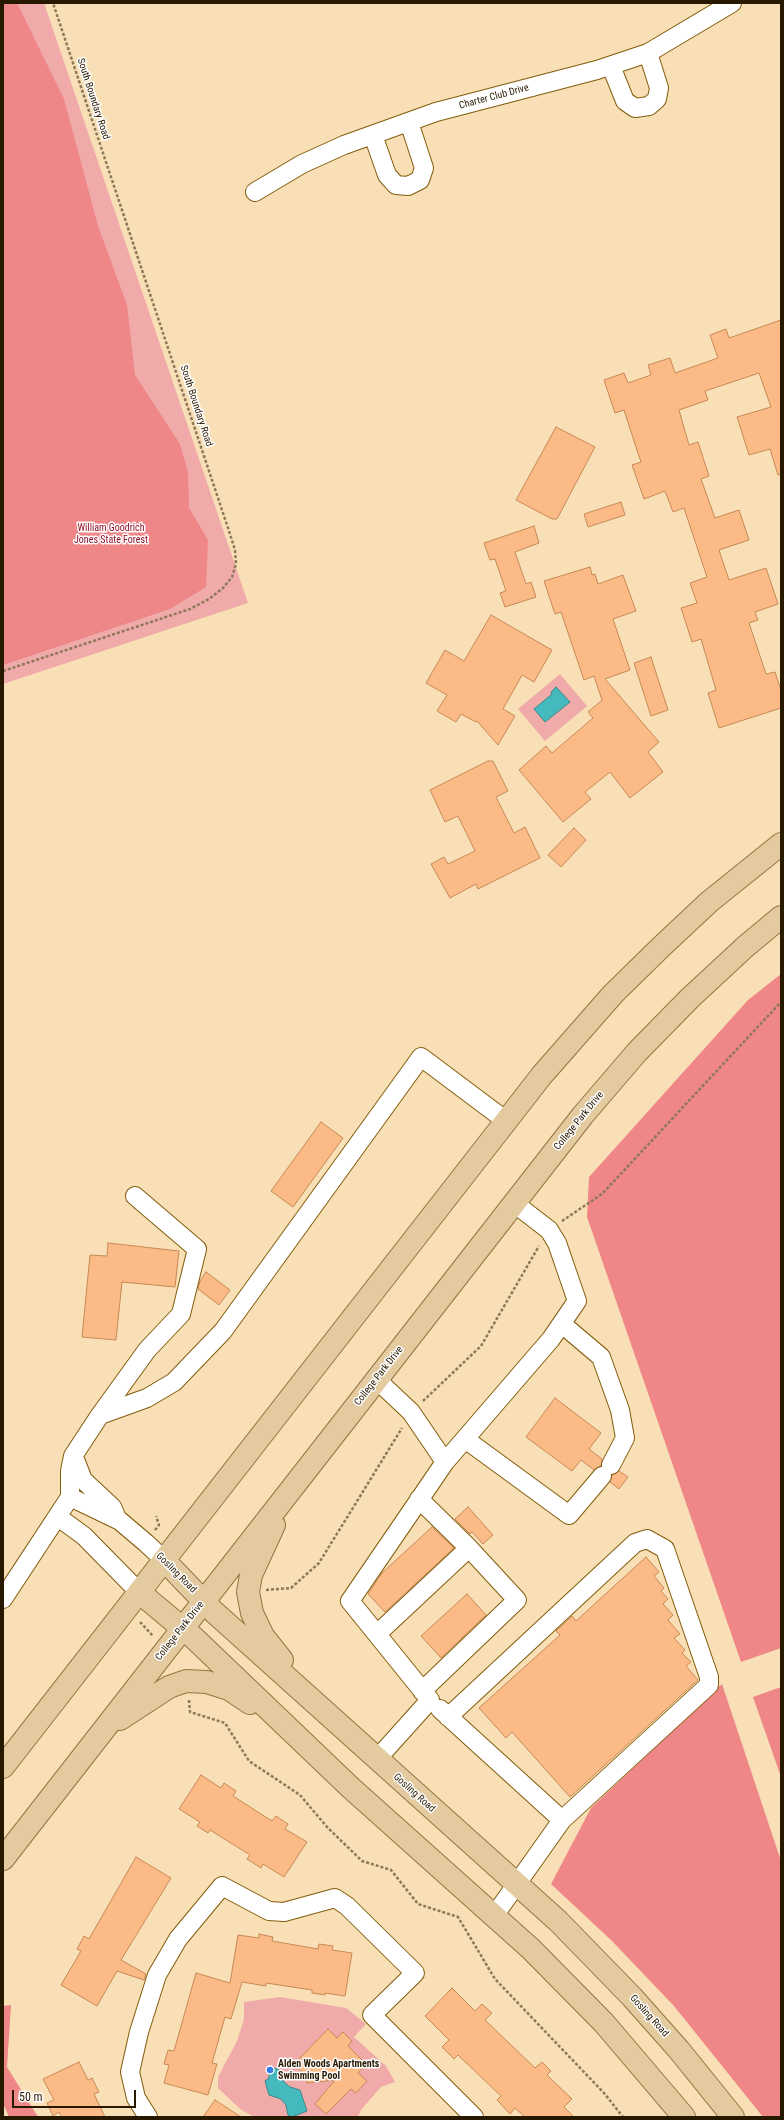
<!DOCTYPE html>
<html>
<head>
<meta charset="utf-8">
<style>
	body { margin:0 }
	#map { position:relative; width:784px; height:2120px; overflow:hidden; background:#f9dfb6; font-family:"Roboto Condensed",sans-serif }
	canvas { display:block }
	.frame { position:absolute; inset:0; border:4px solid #271800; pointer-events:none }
	.scale { position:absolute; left:12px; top:2090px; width:124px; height:18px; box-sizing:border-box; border:2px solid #271800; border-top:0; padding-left:5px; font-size:12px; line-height:14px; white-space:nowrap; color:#271800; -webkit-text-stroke:3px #fff; paint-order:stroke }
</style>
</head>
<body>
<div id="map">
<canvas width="784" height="2120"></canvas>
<div class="frame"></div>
<div class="scale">50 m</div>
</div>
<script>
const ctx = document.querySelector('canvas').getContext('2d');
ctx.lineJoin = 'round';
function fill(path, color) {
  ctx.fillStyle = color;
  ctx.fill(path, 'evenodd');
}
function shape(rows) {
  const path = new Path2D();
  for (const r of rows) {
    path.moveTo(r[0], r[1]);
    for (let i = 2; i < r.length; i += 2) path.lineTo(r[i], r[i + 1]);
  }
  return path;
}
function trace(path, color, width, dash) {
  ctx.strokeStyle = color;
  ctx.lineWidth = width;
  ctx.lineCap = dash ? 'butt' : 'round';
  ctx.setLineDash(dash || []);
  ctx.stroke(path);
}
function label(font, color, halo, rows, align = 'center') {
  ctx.font = font + ' "Roboto Condensed",sans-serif';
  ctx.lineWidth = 3;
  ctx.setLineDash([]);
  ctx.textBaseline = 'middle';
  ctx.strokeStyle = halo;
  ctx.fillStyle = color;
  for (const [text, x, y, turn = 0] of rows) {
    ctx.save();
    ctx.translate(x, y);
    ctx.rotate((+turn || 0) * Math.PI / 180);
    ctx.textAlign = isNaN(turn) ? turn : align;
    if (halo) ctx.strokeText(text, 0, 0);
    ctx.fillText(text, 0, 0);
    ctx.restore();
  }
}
fill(shape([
	[3,3,44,3,248,603,3,684],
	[560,674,587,706,545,741,518,709],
	[280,1997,346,2008,366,2024,354,2037,386,2066,395,2082,381,2087,361,2110,358,2117,254,2117,240,2109,218,2088,218,2077,237,2041,244,2019,244,2002]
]), '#f0aaaa');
fill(shape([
	[3,3,17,3,64,99,98,226,127,305,135,375,180,444,188,472,189,508,208,540,206,587,170,609,3,665],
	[781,974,781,1648,741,1662,587,1217,589,1177,748,1000],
	[722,1684,781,1861,781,2117,763,2117,674,2006,612,1941,551,1884,591,1808],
	[781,1687,781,1777,753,1697],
	[11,2005,7,2067,38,2117,9,2117,3,2103,3,2006]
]), '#ef8687');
const water = shape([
	[556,687,570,702,545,722,534,709,552,694,551,692,556,687],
	[273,2068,278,2069,284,2082,290,2087,300,2090,307,2111,292,2117,288,2115,286,2105,281,2099,269,2095,265,2081,269,2078,269,2072,273,2068]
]);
fill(water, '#44b9be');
trace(water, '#3b8985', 1);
const building = shape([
	[781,320,781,474,778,475,770,449,749,455,737,417,771,407,759,373,705,391,708,400,679,410,689,445,698,442,709,476,701,479,715,518,739,510,749,540,719,550,729,580,766,568,778,604,755,612,758,620,749,623,766,674,775,672,781,690,781,708,719,728,708,693,716,690,701,639,692,642,681,608,697,603,690,583,707,577,684,508,673,512,665,491,644,499,632,465,641,462,635,444,624,410,615,413,604,380,624,373,628,383,651,375,648,365,670,358,675,373,718,358,710,335,726,329,729,338,781,320],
	[556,427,595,447,557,519,552,519,516,500,556,427],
	[621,502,625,515,588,527,584,514,621,502],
	[534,526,539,543,515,552,526,584,531,582,536,597,505,607,500,593,506,591,495,559,490,560,484,543,534,526],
	[590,567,592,575,595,574,598,584,623,575,636,611,613,619,630,670,605,679,659,742,648,752,663,772,630,798,610,772,585,792,591,799,563,822,519,770,546,746,552,753,593,718,588,712,602,700,594,676,584,680,561,612,555,614,544,581,590,567],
	[491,615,552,650,534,682,522,675,503,709,515,716,498,745,477,721,476,722,461,714,456,722,437,711,447,695,426,683,445,650,464,661,491,615],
	[651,657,668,710,651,716,634,663,651,657],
	[488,761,493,761,508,791,496,797,514,833,525,827,540,858,478,889,476,884,450,898,431,864,444,857,448,864,475,851,458,816,445,822,430,790,488,761],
	[574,828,586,840,561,867,548,855,574,828],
	[321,1122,343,1138,293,1207,271,1191,321,1122],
	[108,1243,179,1251,175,1287,122,1282,116,1340,82,1337,90,1255,107,1256,108,1243],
	[206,1272,230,1290,219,1305,198,1289,200,1281,206,1272],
	[555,1398,601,1433,589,1449,602,1459,601,1466,594,1470,581,1460,572,1471,526,1437,555,1398],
	[619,1471,628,1477,619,1489,610,1482,612,1475,619,1471],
	[468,1507,493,1535,483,1544,472,1532,470,1534,455,1519,468,1507],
	[432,1527,454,1548,385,1612,368,1594,382,1573,432,1527],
	[646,1557,659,1572,654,1576,664,1588,661,1591,668,1599,663,1604,673,1615,668,1620,680,1634,674,1638,685,1650,682,1653,691,1662,686,1666,698,1680,570,1797,512,1732,506,1738,479,1708,560,1635,556,1631,572,1616,576,1621,646,1557],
	[467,1594,486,1615,441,1658,421,1636,467,1594],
	[201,1775,221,1788,224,1783,236,1791,233,1796,272,1821,276,1816,288,1824,285,1829,307,1842,284,1877,263,1864,261,1868,247,1859,250,1855,210,1830,208,1833,197,1826,200,1822,179,1809,201,1775],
	[136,1857,171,1878,121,1960,146,1974,144,1980,117,1971,97,2006,61,1985,81,1951,77,1949,84,1936,89,1939,136,1857],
	[259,1934,273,1937,272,1941,318,1949,319,1944,333,1946,332,1950,352,1953,345,1996,325,1993,325,1995,312,1993,312,1990,266,1983,266,1986,242,1982,231,2019,225,2017,212,2063,217,2064,208,2095,164,2083,169,2065,164,2064,168,2050,174,2051,196,1973,230,1983,238,1935,259,1938,259,1934],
	[452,1988,475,2011,482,2004,492,2013,485,2020,535,2068,542,2062,551,2071,547,2075,572,2099,564,2107,574,2117,525,2117,515,2108,510,2114,497,2100,501,2096,458,2055,454,2059,442,2047,449,2040,425,2016,452,1988],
	[328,2029,337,2038,343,2032,352,2041,348,2046,366,2064,358,2073,367,2081,356,2093,351,2089,326,2114,315,2104,335,2080,307,2083,307,2076,294,2064,328,2029],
	[79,2062,88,2080,92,2078,99,2092,94,2094,105,2117,62,2117,59,2112,53,2116,47,2103,54,2100,43,2079,79,2062],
	[215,2100,241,2117,203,2117,215,2100]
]);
fill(building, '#fbba86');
trace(building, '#c68956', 1);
const minor = shape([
	[611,66,625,101,635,108,649,106,657,99,659,88,648,53],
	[373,135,387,175,396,185,408,186,420,180,424,168,409,122],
	[255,192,302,164,344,145,436,112,597,70,648,53,732,3],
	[562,1324,601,1357,620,1410,625,1438,611,1465],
	[376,1379,411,1412,445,1462],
	[100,1415,147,1350,181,1314,197,1249,135,1196],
	[465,1439,569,1515,602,1476],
	[74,1457,83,1480,112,1507,116,1516],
	[70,1497,120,1521,146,1543,164,1560],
	[58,1517,84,1536,139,1592],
	[3,1599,70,1497,70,1471,73,1456,100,1415,147,1398,174,1382,223,1331,421,1057,505,1120],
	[377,1634,469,1548,419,1499],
	[422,1691,517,1600,469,1548],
	[440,1709,562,1820,494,1916],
	[448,1717,635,1543,647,1539,665,1549,709,1677,709,1685,562,1820],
	[377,1759,430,1700,350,1601,445,1462,551,1339,577,1301,557,1243,549,1230,514,1203],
	[148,2117,136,2098,130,2072,139,2032,157,1975,178,1939,222,1886,269,1911,284,1912,335,1898,347,1906,415,1973,372,2015,474,2117]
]);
const major = shape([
	[274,1525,251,1575,248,1592,252,1613,263,1636,282,1660],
	[164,1560,214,1612,558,1921,632,1997,679,2050,733,2117],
	[139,1592,194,1638,351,1788,531,1949,604,2023,684,2117],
	[120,1719,169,1687,186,1681,207,1682,229,1689,250,1703],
	[3,1767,542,1075,613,994,661,947,709,902,781,844],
	[3,1859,583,1115,637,1052,690,998,745,947,781,917]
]);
trace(minor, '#825c0a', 20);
trace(major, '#96753e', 24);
trace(shape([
	[3,671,190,609,209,599,223,588,232,577,236,564,235,550,228,528,53,3],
	[562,1221,602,1194,781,1002],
	[423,1401,481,1346,539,1246],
	[155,1530,159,1525,156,1516],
	[266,1590,291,1588,319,1563,402,1428],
	[140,1622,153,1636],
	[189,1700,190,1712,225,1723,249,1761,300,1795,327,1827,362,1861,391,1870,418,1904,458,1917,495,1979,604,2093,623,2117]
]), '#8d7858', 2.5, [3, 2]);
trace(minor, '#fff', 18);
trace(major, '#e3ca9f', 22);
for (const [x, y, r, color] of [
	[270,2070,4,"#377be9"]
]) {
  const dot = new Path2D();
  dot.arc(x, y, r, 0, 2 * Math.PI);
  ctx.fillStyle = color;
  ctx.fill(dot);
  trace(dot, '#fff', 1.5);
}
label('10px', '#271800', '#fff', [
	["Charter Club Drive",494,97,-15],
	["South Boundary Road",93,99,72],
	["South Boundary Road",196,406,72],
	["College Park Drive",579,1121,-51],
	["College Park Drive",379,1376,-52],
	["Gosling Road",176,1573,45],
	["College Park Drive",180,1631,-52],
	["Gosling Road",414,1793,42],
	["Gosling Road",649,2016,48]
]);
label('10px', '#8f0f27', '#fff', [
	["William Goodrich",111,528],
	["Jones State Forest",111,540]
]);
label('bold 10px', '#271800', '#fff', [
	["Alden Woods Apartments",278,2064],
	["Swimming Pool",278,2076]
], 'left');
</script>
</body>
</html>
